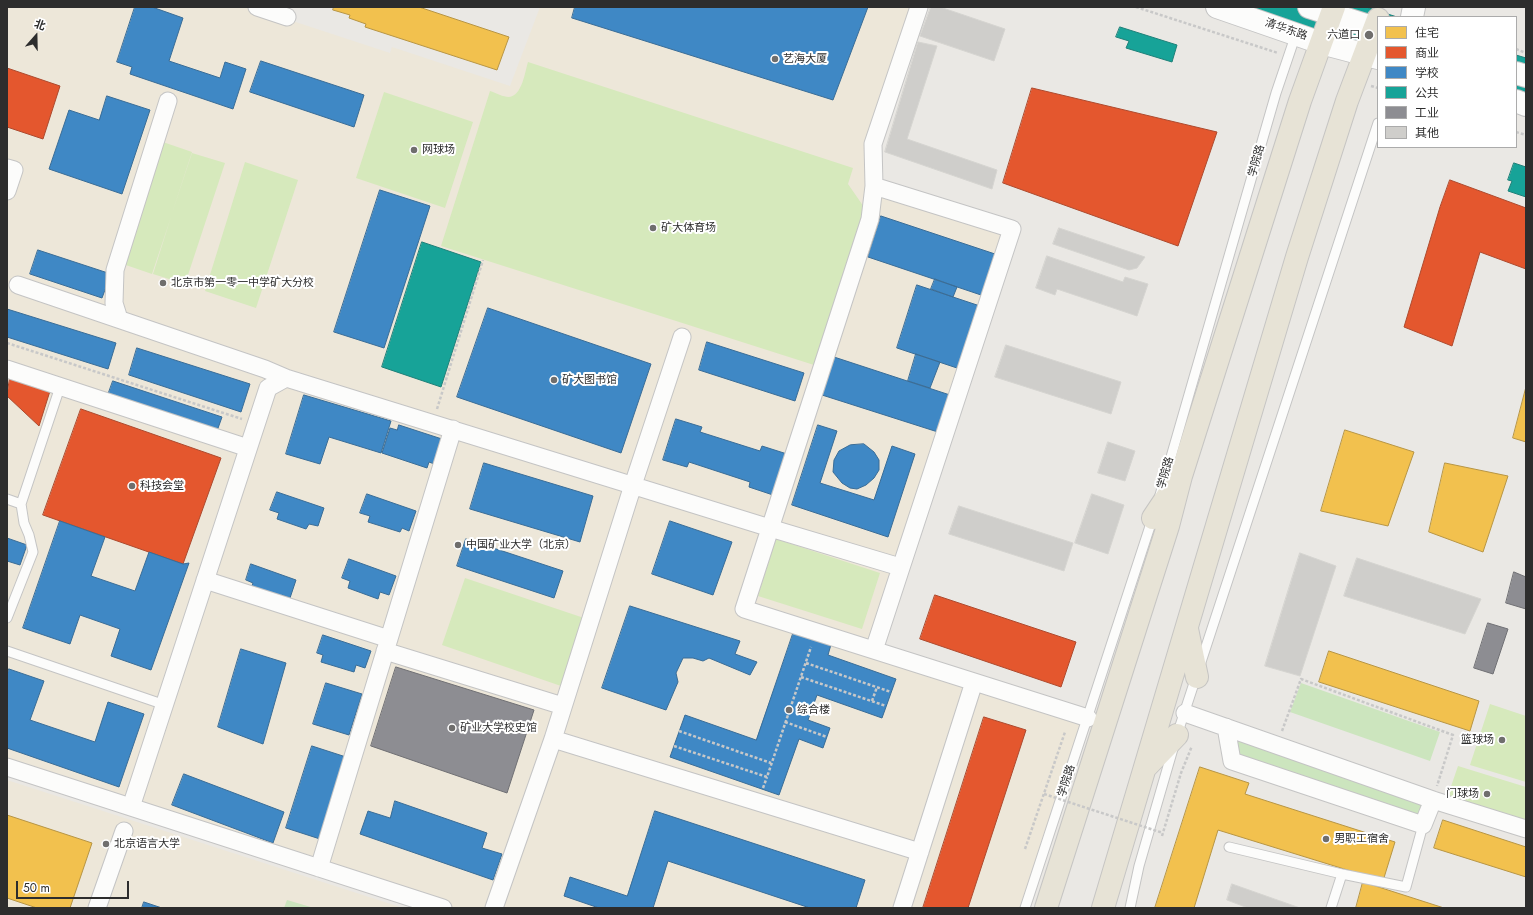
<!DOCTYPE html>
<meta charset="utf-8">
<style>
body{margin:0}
#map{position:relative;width:1533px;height:915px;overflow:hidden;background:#eae8e4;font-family:Jost,"Noto Sans SC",sans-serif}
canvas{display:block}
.frame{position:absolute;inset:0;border:8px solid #2d2d2d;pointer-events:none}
.legend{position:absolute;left:1377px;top:16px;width:140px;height:132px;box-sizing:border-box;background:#fff;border:1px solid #ababab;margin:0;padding:5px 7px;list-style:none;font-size:12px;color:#2d2d2d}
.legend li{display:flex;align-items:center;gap:8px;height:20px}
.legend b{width:20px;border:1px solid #ababab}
.north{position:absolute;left:16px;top:16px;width:40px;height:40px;-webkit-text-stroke:3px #fff;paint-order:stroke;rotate:20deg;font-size:11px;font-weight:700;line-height:16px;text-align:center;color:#2d2d2d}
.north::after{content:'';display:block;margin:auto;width:14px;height:18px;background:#2d2d2d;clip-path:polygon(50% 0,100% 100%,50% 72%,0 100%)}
.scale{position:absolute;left:16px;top:881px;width:113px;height:18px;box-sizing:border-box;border:2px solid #2d2d2d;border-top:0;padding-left:5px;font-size:12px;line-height:14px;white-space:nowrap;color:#2d2d2d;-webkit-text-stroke:3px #fff;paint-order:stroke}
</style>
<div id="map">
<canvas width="1533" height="915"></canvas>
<div class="frame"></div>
<ul class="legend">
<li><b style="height:11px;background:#f2c14e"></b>住宅</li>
<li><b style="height:11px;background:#e4572e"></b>商业</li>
<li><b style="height:11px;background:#3f88c5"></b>学校</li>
<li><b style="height:11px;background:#17a398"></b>公共</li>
<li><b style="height:11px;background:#8d8d92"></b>工业</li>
<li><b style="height:11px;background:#cfcecb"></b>其他</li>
</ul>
<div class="north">北</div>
<div class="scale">50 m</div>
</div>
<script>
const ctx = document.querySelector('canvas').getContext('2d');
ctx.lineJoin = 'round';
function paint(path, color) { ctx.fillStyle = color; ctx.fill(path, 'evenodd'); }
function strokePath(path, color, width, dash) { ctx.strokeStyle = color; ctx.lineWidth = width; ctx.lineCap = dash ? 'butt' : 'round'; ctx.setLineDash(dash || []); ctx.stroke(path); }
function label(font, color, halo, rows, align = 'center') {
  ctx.font = font + ' Jost,"Noto Sans SC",sans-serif'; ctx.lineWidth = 4; ctx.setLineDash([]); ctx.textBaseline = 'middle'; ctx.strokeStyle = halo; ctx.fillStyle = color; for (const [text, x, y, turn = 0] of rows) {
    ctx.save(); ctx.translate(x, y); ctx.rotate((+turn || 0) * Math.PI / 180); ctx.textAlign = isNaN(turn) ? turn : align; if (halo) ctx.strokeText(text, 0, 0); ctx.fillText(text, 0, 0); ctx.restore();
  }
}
const education = new Path2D(`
 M7 7H250L390 53 392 47 510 86 540 7H913L873 144 874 186 1012 229 874 650 1088 718 1025 908H441L7 767Z
 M7 780 403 908H7Z`);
const green = new Path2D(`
 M1301 683 1440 732 1430 761 1290 712Z
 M1237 735 1426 801 1420 822 1230 754Z
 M287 900 314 908H284Z`);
const pitch = new Path2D(`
 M528 62 853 168 848 184 866 210 814 365 441 246 490 91C496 93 503 97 509 97 522 96 525 72 528 62Z
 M384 92 473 122 445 208 356 178Z
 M160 141 192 152 172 213 192 153 225 163 185 284 153 274 171 217 152 274 120 263Z
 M245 162 298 180 256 308 205 291Z
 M776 539 880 573 862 629 758 596Z
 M465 578 584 618 561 686 442 645Z
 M1490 704 1526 716V782L1470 765Z
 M1458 766 1526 787V825L1446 801Z`);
const homes = new Path2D(`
 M334 7H419L509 37 497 70 365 27 366 24 349 18 350 15 333 10Z
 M1526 387V442L1513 438Z
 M1345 430 1414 452 1388 526 1321 511Z
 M1445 463 1508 476 1483 552 1429 532Z
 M1329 651 1479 701 1470 731 1319 682Z
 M1200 767 1249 783 1245 794 1395 842 1383 881 1218 830 1194 908H1155Z
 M7 815 92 843 70 908H37L7 898Z
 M1443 820 1526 847V877L1434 848Z
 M1363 882 1444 908H1356Z`);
const shops = new Path2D(`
 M7 68 60 86 43 139 7 127Z
 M1032 88 1217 132 1178 246 1003 183Z
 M1450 180 1526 208V269L1480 252 1452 346 1404 327 1440 207Z
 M10 378 50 391 39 426 7 396Z
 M81 409 221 458 183 564 43 515Z
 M935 595 1076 642 1061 687 920 639Z
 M984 717 1026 730 968 908H923Z`);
const schools = new Path2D(`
 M135 7H152L183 18 169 61 220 78 225 62 246 69 233 109 130 74 132 67 117 62Z
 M575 7H868L833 100 572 18Z
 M261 61 364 95 354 127 250 92Z
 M107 96 150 110 122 194 49 169 69 110 99 120Z
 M380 190 430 206 384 348 334 332Z
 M881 216 998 255 984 296 868 257Z
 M38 250 111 274 102 298 30 274Z
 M935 279 957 287 953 297 931 289Z
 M917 285 980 306 960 369 897 348Z
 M488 308 651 364 621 453 457 397Z
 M7 309 116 343 108 369 7 337Z
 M707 342 804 373 795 401 699 370Z
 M137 348 250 384 241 412 129 375Z
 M916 354 940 362 930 388 908 381Z
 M834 357 953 396 941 433 822 395Z
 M113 381 222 417 217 431 108 395Z
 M304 395 391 421 381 453 329 437 320 464 286 454Z
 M676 419 702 427 700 432 760 451 762 446 787 454 773 495 749 487 750 482 689 462 687 467 663 460Z
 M399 425 445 440 437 465 429 462 427 468 382 453 390 428 397 430Z
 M818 425 837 431 820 483 874 500 892 446 915 454 888 537 792 505Z
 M864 444 874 452 879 460V470L874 478 866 485 857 489 850 488 842 483 833 472 834 460 839 451 850 445Z
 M484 463 593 496 580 542 470 509Z
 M277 492 324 508 318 526 309 524 306 529 277 519 279 513 270 510Z
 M367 494 416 511 409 531 402 528 400 532 368 522 370 516 360 513Z
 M60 521 105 537 91 576 135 591 149 552 183 564 189 563 151 670 111 656 120 629 80 615 70 644 23 628Z
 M670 521 732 542 713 595 652 574Z
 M7 538 27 545 20 565 7 561Z
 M466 539 563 571 554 598 457 566Z
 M349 559 396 576 389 595 380 592 378 599 348 588 350 581 342 578Z
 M251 564 296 580 290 598 282 595 280 601 250 591 253 583 246 580Z
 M630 606 740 641 735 654 757 662 750 675 709 658 703 661 693 658H683L676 673 678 682 666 710 602 688Z
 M795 628 832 641 828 655 896 679 882 718 817 695 808 720 830 728 823 748 799 739 779 795 670 757 685 715 756 740Z
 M323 635 371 651 365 668 356 665 354 672 321 662 323 655 317 653Z
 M241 649 286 663 263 744 218 727Z
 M9 669 44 681 30 720 95 742 108 702 144 714 119 787 7 748V675Z
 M326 683 362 694 349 735 313 724Z
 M312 746 346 757 320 839 286 828Z
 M184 774 284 812 273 843 172 805Z
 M395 801 487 833 482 848 502 854 493 880 360 834 368 811 390 818Z
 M655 811 865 880 856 908H810L668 861 653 908H599L564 896 570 877 627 896Z
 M144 902 162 908H142Z`);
const public = new Path2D(`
 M1204 7H1366L1397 17H1378V63Z
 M1120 27 1177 45 1172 62 1126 48 1129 41 1116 37Z
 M1516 55 1526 58V111L1516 108Z
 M1514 163 1526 167V197L1508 191 1512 181 1508 180Z
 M422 242 481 262 441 387 382 367Z`);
const industry = new Path2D(`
 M1514 572 1526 577V609L1506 603Z
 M1488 623 1508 629 1493 674 1474 668Z
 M396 667 534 710 507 793 371 746Z`);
const building = new Path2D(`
 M931 7H940L1005 29 994 61 920 36Z
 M918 42 937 46 907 139 997 170 992 189 885 152Z
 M1059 228 1145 257 1137 268 1129 270 1053 244Z
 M1047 256 1123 282 1125 277 1148 284 1137 316 1057 289 1055 295 1036 288Z
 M1006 345 1121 382 1111 414 995 377Z
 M1108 442 1135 451 1125 481 1098 473Z
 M1092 494 1124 505 1108 554 1075 543Z
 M959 506 1073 543 1064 571 949 534Z
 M1300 553 1336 566 1300 676 1265 666Z
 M1357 558 1481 599 1465 634 1344 596Z
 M1232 884 1300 908H1248L1227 900Z`);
const path = new Path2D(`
 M1136 7 1278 53
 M1516 49 1526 53
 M1371 86 1378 88
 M1516 132 1526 135
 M7 343 242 419
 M437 409 483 260
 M806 663 891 692
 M801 677 886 706
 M872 701 877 687
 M785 722 827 737
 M679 731 771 763
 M1282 731 1301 679 1453 735 1437 786
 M674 746 767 777 811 647
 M763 788 767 777
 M1162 836 1181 773 1192 746
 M1025 849 1065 732`);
const lane = new Path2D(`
 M1160 495 1276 93 1296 34
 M7 499 21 504
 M7 618 33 552 29 535 24 523 21 504 60 387
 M7 651 165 705
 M1229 847 1342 874
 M1025 908 1153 517
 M1130 908 1139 866 1177 735 1378 123
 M1331 908 1342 874 1406 887 1423 825`);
const street = new Path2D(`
 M257 7 287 17
 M919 7 873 144 874 186 870 219 744 609 1088 718
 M7 168 14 170 7 191
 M874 186 1012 229 874 650
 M18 285 265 369 286 378
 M119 319 114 303 115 270 168 101
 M7 369 248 448
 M205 580 389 639
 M385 651 563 706
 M1185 713 1433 800 1526 829
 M1226 727 1232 761 1423 825 1433 800
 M553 739 920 852
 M7 767 443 908
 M131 807 268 388 286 378 770 528 900 567
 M319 868 453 429
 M97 908 124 831
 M494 908 553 739 633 485 682 337
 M902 908 974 682`);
const secondary = new Path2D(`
 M1217 7 1321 43 1378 58
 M1309 7 1378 29
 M1412 17 1414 7
 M1516 73 1526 76
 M1516 101 1526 105`);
const primary = new Path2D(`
 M1153 518 1171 491
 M1187 629 1197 677
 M1147 766 1177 735
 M1046 908 1168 526 1181 476 1300 101 1334 7
 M1103 908 1297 257 1347 101 1378 19`);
const pathBridge = new Path2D(`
 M1044 794 1163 833`);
const markers = [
 [1369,35,5,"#6f6e6d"],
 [775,59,4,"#6f6e6d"],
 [414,150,4,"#6f6e6d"],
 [653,228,4,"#6f6e6d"],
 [163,283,4,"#6f6e6d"],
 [554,380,4,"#6f6e6d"],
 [132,486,4,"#6f6e6d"],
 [458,545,4,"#6f6e6d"],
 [789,710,4,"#6f6e6d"],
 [452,728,4,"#6f6e6d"],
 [1502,740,4,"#6f6e6d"],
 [1487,794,4,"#6f6e6d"],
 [1326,839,4,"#6f6e6d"],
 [106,844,4,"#6f6e6d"]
];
const streetNames = [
 ["清华东路",1286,30,19],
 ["学院路",1257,161,-74],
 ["学院路",1166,473,-74],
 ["学院路",1067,781,-72]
];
const poiNames = [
 ["六道口",1360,35,"right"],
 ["艺海大厦",783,59],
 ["网球场",422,150],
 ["矿大体育场",661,228],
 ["北京市第一零一中学矿大分校",171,283],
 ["矿大图书馆",562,380],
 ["科技会堂",140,486],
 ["中国矿业大学（北京）",466,545],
 ["综合楼",797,710],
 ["矿业大学校史馆",460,728],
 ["篮球场",1494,740,"right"],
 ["门球场",1479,794,"right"],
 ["男职工宿舍",1334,839],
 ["北京语言大学",114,844]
];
paint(education, '#ede7d9');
paint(green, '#cce5be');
paint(pitch, '#d6e9bc');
paint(homes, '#f2c14e');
strokePath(homes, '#b79544', 1);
paint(shops, '#e4572e');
strokePath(shops, '#ad4a2e', 1);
paint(schools, '#3f88c5');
strokePath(schools, '#3a6d97', 1);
paint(public, '#17a398');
strokePath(public, '#1e8078', 1);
paint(industry, '#8d8d92');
strokePath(industry, '#707074', 1);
paint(building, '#cfcecb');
strokePath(building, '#d5d4d0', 1);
strokePath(lane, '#c4c4c4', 11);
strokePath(street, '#c4c4c4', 19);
strokePath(secondary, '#c4c4c4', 24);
strokePath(primary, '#c6c5c3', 24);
strokePath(path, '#c8c8c8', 2.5, [3, 2]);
strokePath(lane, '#fcfcfb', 9);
strokePath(street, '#fcfcfb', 17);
strokePath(secondary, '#fcfcfb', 22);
strokePath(primary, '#e7e3d6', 22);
strokePath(pathBridge, '#c8c8c8', 2.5, [3, 2]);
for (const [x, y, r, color] of markers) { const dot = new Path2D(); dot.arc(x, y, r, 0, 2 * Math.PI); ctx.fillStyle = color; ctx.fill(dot); strokePath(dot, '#fff', 1.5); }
label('11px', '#2d2d2d', '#fff', streetNames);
label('11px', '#2d2d2d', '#fff', poiNames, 'left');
</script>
